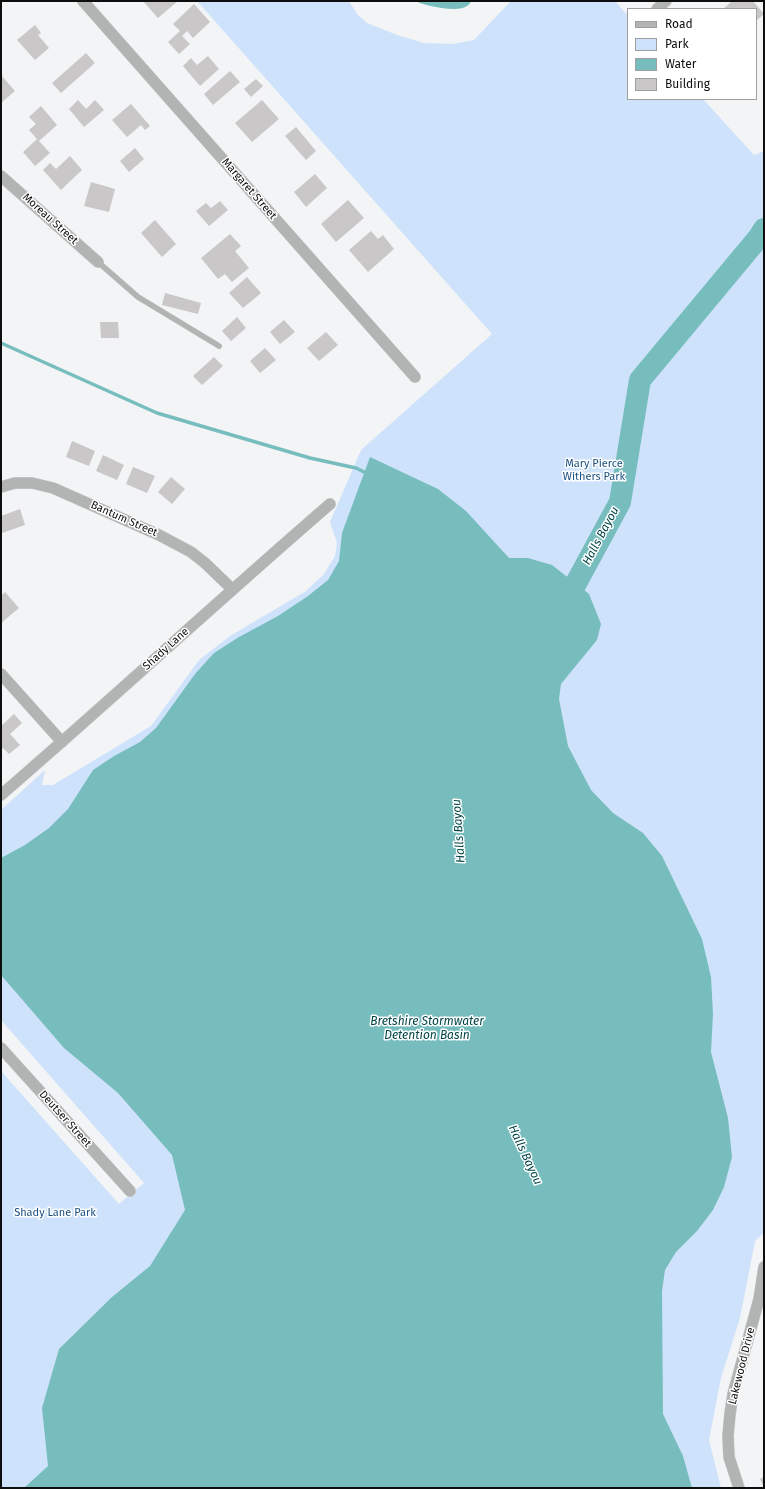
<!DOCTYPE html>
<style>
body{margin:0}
#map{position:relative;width:765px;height:1489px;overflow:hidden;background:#f2f4f6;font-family:"Fira Sans",sans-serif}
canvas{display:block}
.frame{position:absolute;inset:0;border:2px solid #0e0e0f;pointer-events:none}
.legend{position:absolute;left:627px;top:8px;width:130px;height:92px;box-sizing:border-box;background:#fff;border:1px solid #9f9f9f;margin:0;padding:5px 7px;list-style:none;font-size:12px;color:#0e0e0f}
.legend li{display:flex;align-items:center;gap:8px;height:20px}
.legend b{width:20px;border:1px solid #9f9f9f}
</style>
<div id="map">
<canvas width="765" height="1489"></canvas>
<div class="frame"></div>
<ul class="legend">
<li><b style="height:5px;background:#b2b3b3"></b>Road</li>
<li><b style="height:11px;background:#cee3fb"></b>Park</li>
<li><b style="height:11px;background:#78bdbd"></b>Water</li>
<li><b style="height:11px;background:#c9c7c8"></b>Building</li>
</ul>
</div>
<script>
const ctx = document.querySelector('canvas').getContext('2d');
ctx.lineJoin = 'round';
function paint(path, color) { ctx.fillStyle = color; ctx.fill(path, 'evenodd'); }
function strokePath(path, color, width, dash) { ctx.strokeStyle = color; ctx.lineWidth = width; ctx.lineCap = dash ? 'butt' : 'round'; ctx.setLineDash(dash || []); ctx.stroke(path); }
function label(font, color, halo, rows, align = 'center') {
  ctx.font = font + ' "Fira Sans",sans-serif'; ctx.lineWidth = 3; ctx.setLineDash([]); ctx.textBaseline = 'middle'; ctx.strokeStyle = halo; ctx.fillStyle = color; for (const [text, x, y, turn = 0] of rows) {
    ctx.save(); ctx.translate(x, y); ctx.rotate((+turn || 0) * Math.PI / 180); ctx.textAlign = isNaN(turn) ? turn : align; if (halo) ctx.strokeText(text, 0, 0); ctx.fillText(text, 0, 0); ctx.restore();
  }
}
const green = new Path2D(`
 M197 1H349L357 14 367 23 397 35 424 43 452 44 474 40 511 1H615L628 16V99H703L754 155 764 151V1233L755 1241 740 1318 721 1378 709 1440 721 1488H1V1071L119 1204 144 1183 1 1020V810L45 770 42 785H53L151 726 199 660 230 636 306 591 324 574 335 556 337 543 330 522 361 450 544 288 492 334Z`);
const water = new Path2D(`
 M415 1H471C470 3 469 5 467 6 458 13 425 6 415 1Z
 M370 457 438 489 466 511 509 558H528L552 565 589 594 601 624 597 640 561 684 559 699 568 746 591 790 613 813 643 833 662 856 702 939 711 977 713 1014 711 1052 728 1118 732 1157 724 1187 713 1210 697 1231 676 1252 665 1270 662 1291 663 1414 683 1456 692 1488H24L48 1466 42 1408 59 1349 112 1297 150 1266 185 1210 172 1155 118 1093 64 1048 1 975V858L25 845 49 828 68 809 93 770 114 756 140 742 156 728 195 674 214 653 239 637 278 616 308 596 328 580 339 561 342 533Z`);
const stream = new Path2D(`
 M759 237 764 235
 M1 343 157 413 310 458 356 468 368 474`);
const river = new Path2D(`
 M561 611 620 502 640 380 759 237 764 229`);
const building = new Path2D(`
 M143 1H178L158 18Z
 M732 1H753L764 14 756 21V9H723Z
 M194 4 210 22 193 38 187 31 182 36 190 44 179 54 168 42 180 31 173 24Z
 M35 25 41 33 38 35 49 48 35 60 17 40Z
 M86 53 95 63 61 93 52 83Z
 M208 56 219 69 200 86 183 66 191 58 197 65Z
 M230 71 240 82 213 105 204 94Z
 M1 75 15 91 1 103Z
 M256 79 263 86 251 97 244 89Z
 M78 100 86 109 95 100 104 110 84 127 69 109Z
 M262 100 279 119 252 142 235 123Z
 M131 104 150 126 145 130 141 125 127 137 112 120Z
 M41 106 57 125 39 141 50 153 35 166 23 152 37 139 29 130 36 124 29 117Z
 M296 127 316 151 306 160 285 136Z
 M135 148 144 159 129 172 120 161Z
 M70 156 82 170 61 190 43 170 50 163 56 169Z
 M315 174 327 188 306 207 294 192Z
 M91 182 115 189 109 212 84 206Z
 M348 200 364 218 336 242 321 224Z
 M220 201 228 210 209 226 196 211 206 203 211 208Z
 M155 220 176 244 162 257 141 233Z
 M371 231 378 239 383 235 394 249 368 272 349 250Z
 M230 234 241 246 235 251 249 268 232 282 225 274 218 279 201 258Z
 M247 277 261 293 243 308 229 293Z
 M165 293 201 303 198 314 162 305Z
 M237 317 246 328 231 341 222 331Z
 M284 320 295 332 280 344 270 332Z
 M100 322H118L119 338H101Z
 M326 332 338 345 319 361 307 348Z
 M265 348 276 360 260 373 250 361Z
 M214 357 223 366 202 385 193 376Z
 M72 441 95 451 89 466 66 457Z
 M103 455 124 465 117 480 96 471Z
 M133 467 155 476 147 493 126 484Z
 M171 477 185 489 172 504 158 492Z
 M20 509 25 525 2 533 1 529V516Z
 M5 592 19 608 1 623V596Z
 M14 714 22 723 10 734 20 745 9 754 3 748 1 750V726Z
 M764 1477V1488L760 1479Z`);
const lane = new Path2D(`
 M98 262 138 297 219 346`);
const street = new Path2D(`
 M83 1 415 377
 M657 9 666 1
 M1 176 98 262
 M1 487 15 483H32L53 488 159 535 191 552 205 563 232 589
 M1 674 62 742
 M1 795C112 699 219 600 330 504
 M1 1048 130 1191
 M739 1488 729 1457 728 1436 730 1414 733 1394 759 1299 764 1267`);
const streetNames = [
 ["Margaret Street",249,189,49],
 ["Moreau Street",50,219,42],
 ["Bantum Street",124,519,24],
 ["Shady Lane",166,649,-42],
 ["Deutser Street",65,1119,48],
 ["Lakewood Drive",742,1366,-76]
];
const parkNames = [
 ["Mary Pierce",594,464],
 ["Withers Park",594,477],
 ["Shady Lane Park",55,1213]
];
const waterNames = [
 ["Halls Bayou",601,536,-62],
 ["Halls Bayou",459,831,-94],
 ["Bretshire Stormwater",427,1022],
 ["Detention Basin",427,1036],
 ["Halls Bayou",525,1155,65]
];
paint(green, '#cee3fb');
paint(water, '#78bdbd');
strokePath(stream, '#78bdbd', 3.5);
strokePath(river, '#78bdbd', 22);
paint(building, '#c9c7c8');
strokePath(lane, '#cecfd1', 6);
strokePath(street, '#cecfd1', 12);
strokePath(lane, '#b2b3b3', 5.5);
strokePath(street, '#b2b3b3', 11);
label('11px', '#0e0e0f', '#fff', streetNames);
label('11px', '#1b4f80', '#fff', parkNames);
label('italic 12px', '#004445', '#fff', waterNames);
</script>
